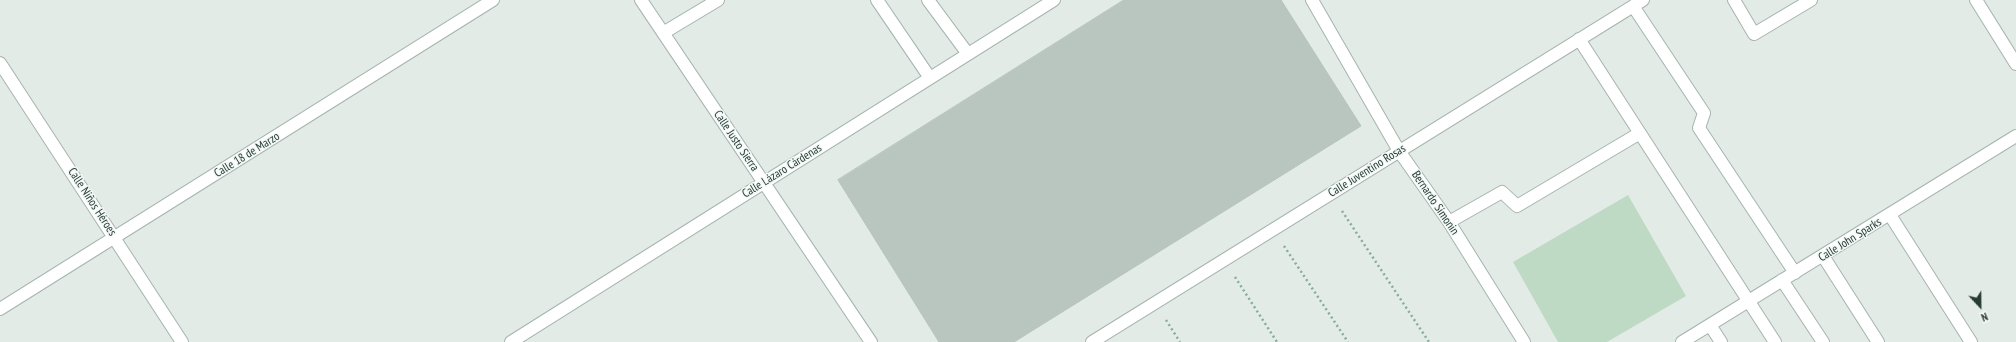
<!DOCTYPE html>
<meta charset="utf-8">
<style>
body{margin:0}
#map{position:relative;width:2016px;height:342px;overflow:hidden;background:#e3ebe7;font-family:"PT Sans Narrow",sans-serif}
canvas{display:block}
.north{position:absolute;left:1960px;top:286px;width:40px;height:40px;-webkit-text-stroke:3px #f3f8f6;paint-order:stroke;rotate:158deg;font-size:11px;font-weight:700;line-height:16px;text-align:center;color:#253b34}
.north::after{content:'';display:block;margin:auto;width:14px;height:18px;background:#253b34;clip-path:polygon(50% 0,100% 100%,50% 72%,0 100%)}
</style>
<div id="map">
<canvas width="2016" height="342"></canvas>
<div class="north">N</div>
</div>
<script>
const ctx = document.querySelector('canvas').getContext('2d');
ctx.lineJoin = 'round';
function paint(path, color) { ctx.fillStyle = color; ctx.fill(path, 'evenodd'); }
function strokePath(path, color, width, dash) { ctx.strokeStyle = color; ctx.lineWidth = width; ctx.lineCap = dash ? 'butt' : 'round'; ctx.setLineDash(dash || []); ctx.stroke(path); }
function label(font, color, halo, rows, align = 'center') {
  ctx.font = font + ' "PT Sans Narrow",sans-serif'; ctx.lineWidth = 3; ctx.setLineDash([]); ctx.textBaseline = 'middle'; ctx.strokeStyle = halo; ctx.fillStyle = color; for (const [text, x, y, turn = 0] of rows) {
    ctx.save(); ctx.translate(x, y); ctx.rotate((+turn || 0) * Math.PI / 180); ctx.textAlign = isNaN(turn) ? turn : align; if (halo) ctx.strokeText(text, 0, 0); ctx.fillText(text, 0, 0); ctx.restore();
  }
}
const green = new Path2D(`
 M1628 195 1686 296 1607 342H1558L1513 262Z`);
const building = new Path2D(`
 M1124 0H1281L1361 126 1014 342H939L838 180Z`);
const path = new Path2D(`
 M1342 211 1429 342
 M1284 246 1348 342
 M1235 277 1277 342
 M1166 320 1180 342`);
const street = new Path2D(`
 M641 0 871 342
 M877 0 930 78
 M928 0 968 54
 M1312 0 1399 151 1449 222 1524 342
 M1734 0 1754 34 1811 0
 M1976 0 2016 64
 M1633 6 1704 113 1699 128 1795 273
 M663 33 718 0
 M1579 39 1775 342
 M0 63 182 342
 M1890 215 1971 342
 M1449 222 1502 192 1517 206 1640 133
 M1823 256 1878 342
 M1782 280 1823 342
 M0 309 493 0
 M1710 325 1721 342
 M511 342 1054 0
 M1092 342 1643 0
 M1682 342 2016 136`);
const streetNames = [
 ["Calle Justo Sierra",736,141,56],
 ["Calle 18 de Marzo",247,155,-32],
 ["Calle Lázaro Cárdenas",782,171,-32],
 ["Calle Juventino Rosas",1367,171,-32],
 ["Calle Niños Héroes",92,202,57],
 ["Bernardo Simonin",1435,203,56],
 ["Calle John Sparks",1850,240,-32]
];
paint(green, '#bedac5');
paint(building, '#b9c6c0');
strokePath(building, '#b6c4be', 1);
strokePath(street, '#a6b3ae', 14);
strokePath(path, '#87ac9f', 2.5, [2, 3]);
strokePath(street, '#fff', 12);
label('12px', '#253b34', '#f3f8f6', streetNames);
</script>
